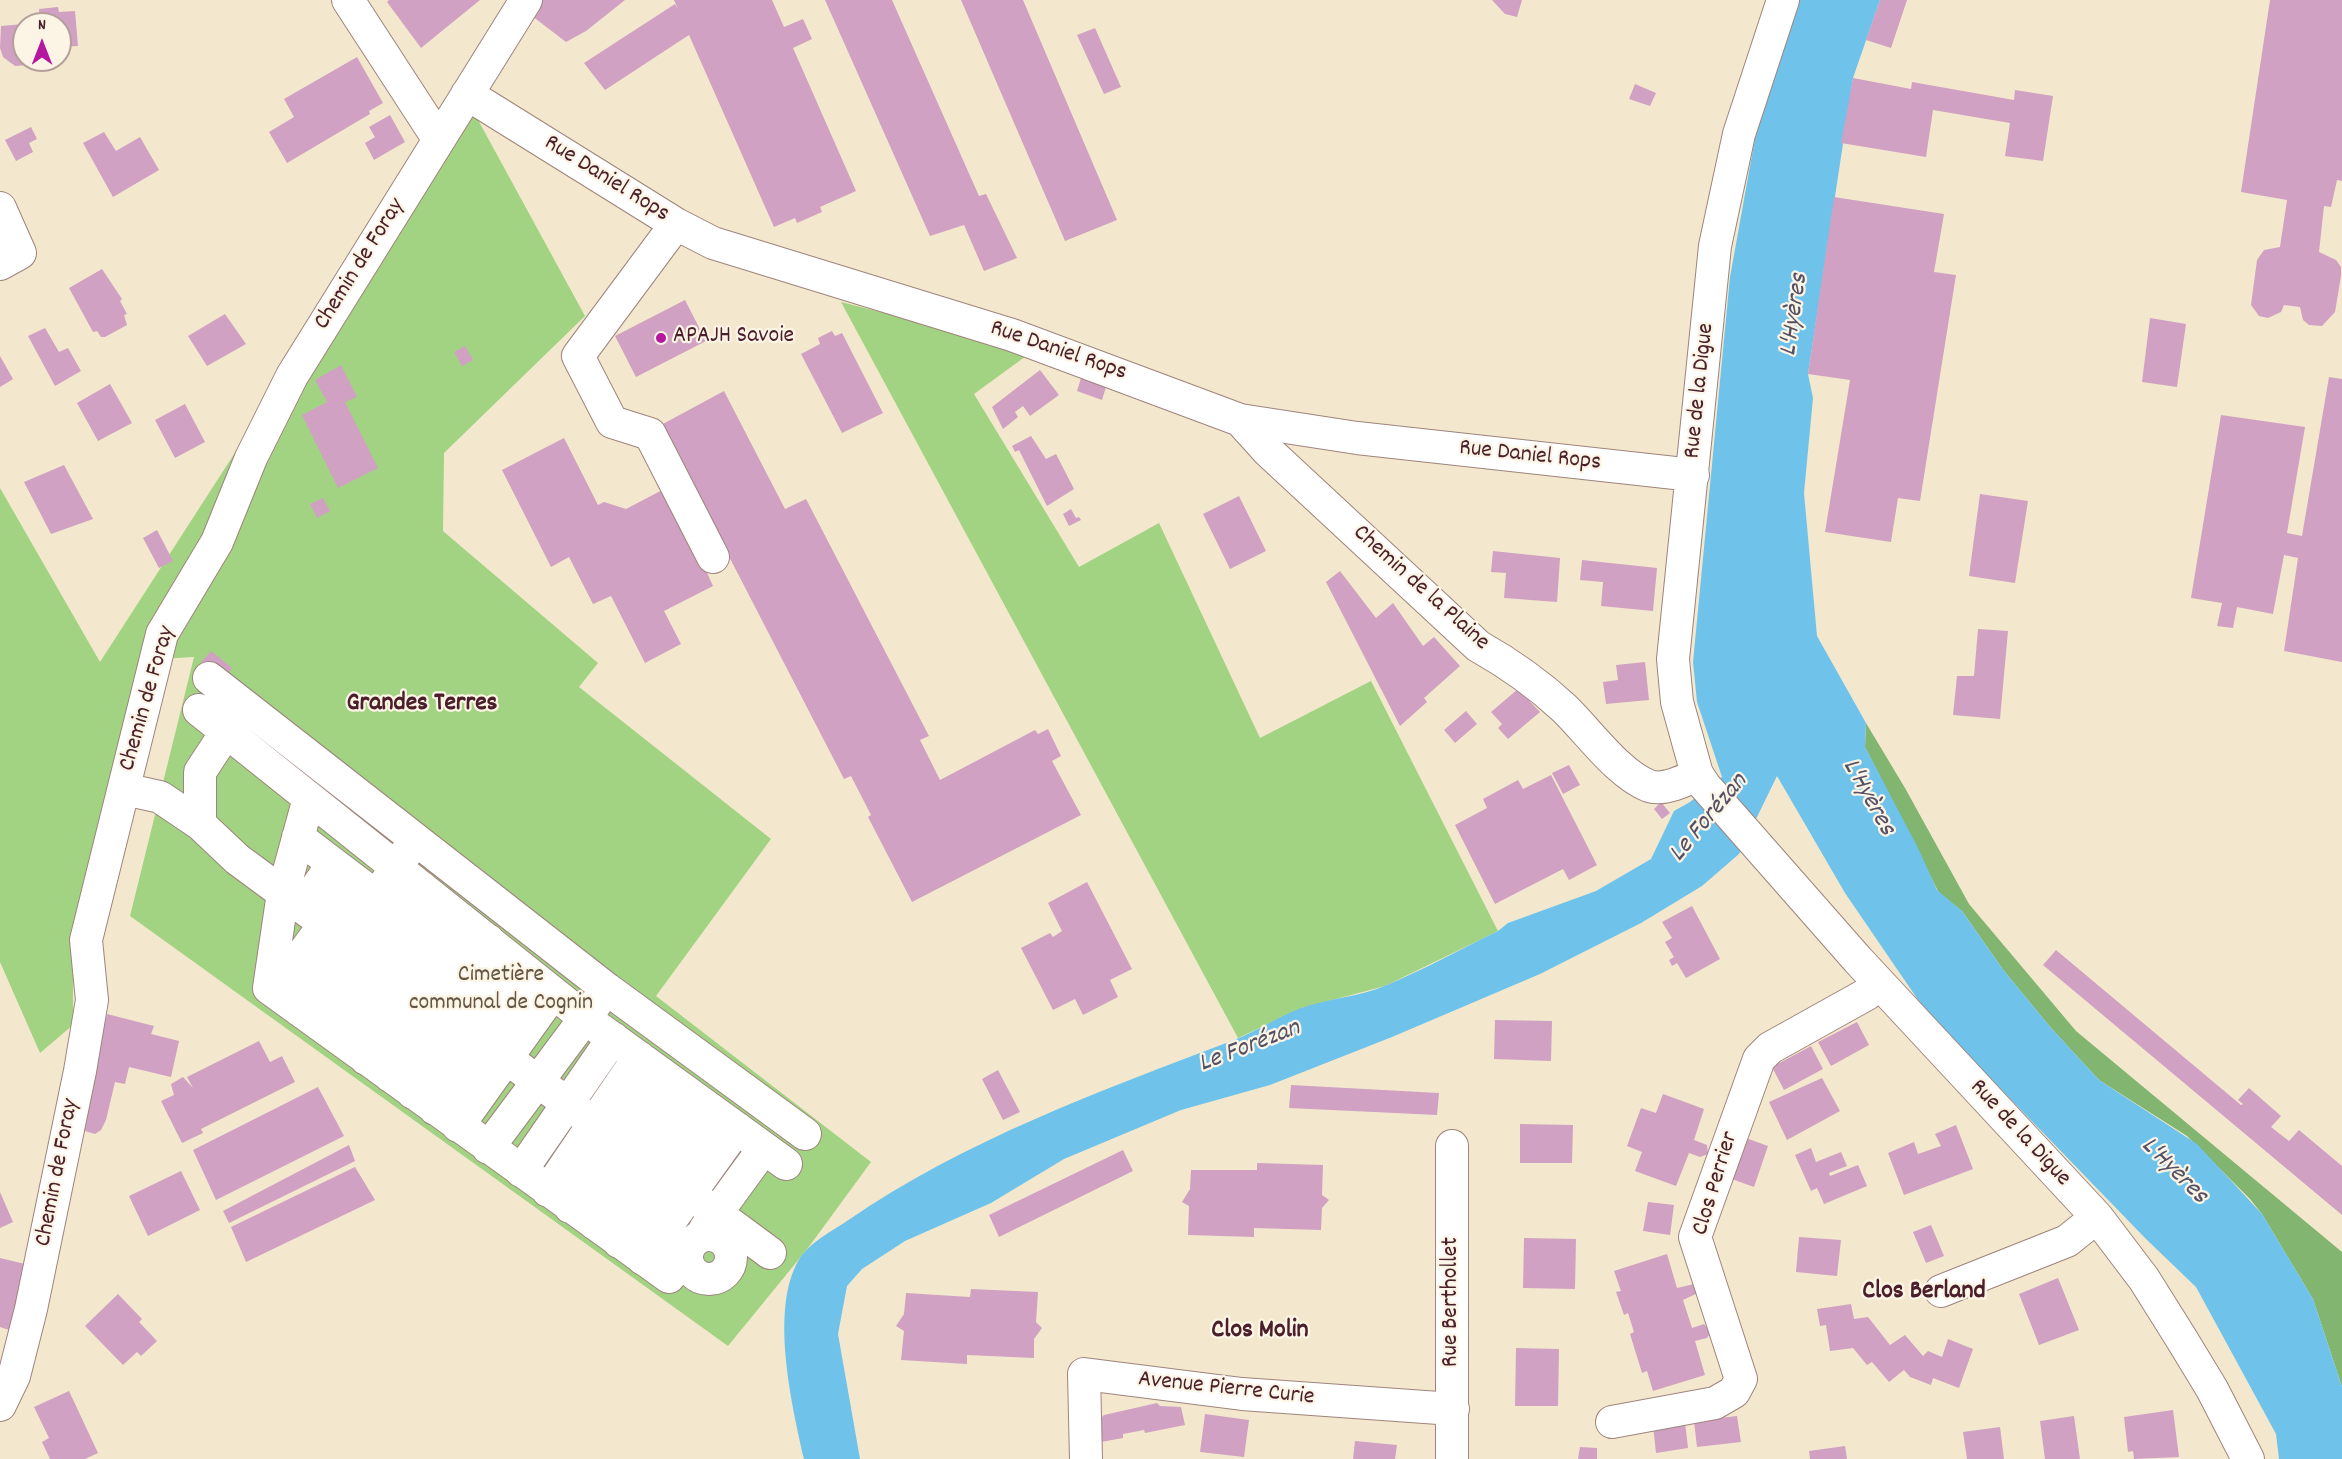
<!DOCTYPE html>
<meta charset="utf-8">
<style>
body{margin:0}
#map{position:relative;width:2342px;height:1459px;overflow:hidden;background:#f3e8cd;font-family:Dekko,sans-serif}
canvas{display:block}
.north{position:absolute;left:12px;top:12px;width:60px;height:60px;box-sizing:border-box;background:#fcf5e5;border:2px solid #b59f9b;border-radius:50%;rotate:0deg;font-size:16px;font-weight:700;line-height:24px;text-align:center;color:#4a1f2b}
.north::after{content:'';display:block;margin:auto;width:21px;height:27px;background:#b5179e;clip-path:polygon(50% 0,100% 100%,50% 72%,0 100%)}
</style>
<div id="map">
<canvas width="2342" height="1459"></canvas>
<div class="north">N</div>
</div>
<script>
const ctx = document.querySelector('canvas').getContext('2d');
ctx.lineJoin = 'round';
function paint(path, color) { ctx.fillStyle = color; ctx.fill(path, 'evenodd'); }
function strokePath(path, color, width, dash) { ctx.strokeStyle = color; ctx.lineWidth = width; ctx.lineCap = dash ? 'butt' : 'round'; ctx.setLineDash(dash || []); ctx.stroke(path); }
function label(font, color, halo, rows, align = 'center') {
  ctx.font = font + ' Dekko,sans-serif'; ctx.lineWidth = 4.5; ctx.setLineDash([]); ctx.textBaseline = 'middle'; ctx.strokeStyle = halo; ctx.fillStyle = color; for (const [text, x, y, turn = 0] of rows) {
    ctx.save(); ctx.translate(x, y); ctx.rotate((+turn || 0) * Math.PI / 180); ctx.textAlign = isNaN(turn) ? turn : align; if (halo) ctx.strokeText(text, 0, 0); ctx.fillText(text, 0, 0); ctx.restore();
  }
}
const green = new Path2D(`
 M465 96 585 316 444 453 443 531 598 663 579 687 771 839 656 996 871 1162 808 1248 728 1346 130 916 194 657 141 660 73 945V1025L40 1053 0 962V488L100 662Z
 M841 302 1033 351 974 394 1079 567 1159 523 1260 738 1371 681 1498 931 1385 986 1302 1008 1238 1038Z`);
const forest = new Path2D(`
 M1866 723 1905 788 1969 904 2076 1031 2342 1252V1387L2313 1299 2262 1214 2250 1199 2187 1136 2099 1080 2051 1028 2004 971 1962 911 1939 893 1865 747Z`);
const water = new Path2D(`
 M1798 0H1880L1853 78 1808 374 1813 398 1804 493 1817 636 1866 723 1865 747 1918 848 1937 890 1962 911 2004 971 2051 1028 2099 1080 2197 1144 2262 1214 2313 1299 2342 1387V1459H2279L2276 1434 2196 1287 2146 1239 1927 1013 1845 893 1777 776 1739 854 1702 886 1641 923 1540 974 1392 1037 1270 1085 1181 1110 1064 1159 991 1203 905 1241 862 1269 847 1286 838 1334 860 1459H804C792 1406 771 1316 796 1265 806 1244 829 1233 847 1221 966 1139 1101 1091 1234 1040 1257 1031 1278 1017 1301 1008 1329 998 1360 997 1387 985 1425 969 1461 949 1498 931L1508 923 1596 891 1651 859 1674 811 1690 802 1722 777 1697 702 1693 662 1730 277 1756 133Z`);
const building = new Path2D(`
 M389 0H480L421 48 387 2Z
 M542 0H625L586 31 566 42 532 16Z
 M674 0H772L784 27 803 19 812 39 793 48 856 191 820 207 822 212 797 223 795 218 774 227 689 35 605 90 584 63 675 4 678 9Z
 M825 0H892L979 196 986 194 1017 258 984 271 964 225 930 236Z
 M961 0H1023L1117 220 1065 241Z
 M1492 0H1522L1517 17 1505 14Z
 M1880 0H1907L1891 48 1866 40Z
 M2270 0H2342V181L2337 180 2331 207 2324 206 2319 252 2336 260 2341 267V276L2335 312 2322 326 2309 325 2303 320 2300 307 2284 305 2281 312 2268 318 2259 316 2251 305 2257 260 2264 250 2280 247 2287 200 2241 192Z
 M58 7 59 12 75 11 78 46 60 47V24H40L39 9Z
 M24 24V60H53V63L15 66 3 57 0 48 1 26Z
 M1095 28 1121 87 1104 94 1077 35Z
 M357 57 383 103 369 111 370 114 287 163 269 132 294 117 284 99Z
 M1853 78 1911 89 1912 82 2014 100 2015 90 2053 96 2043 161 2005 156 2010 123 1933 110 1926 157 1841 143Z
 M1635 84 1656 93 1650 106 1629 99Z
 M390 115 405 142 374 160 365 143 375 137 369 127Z
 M31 127 37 139 29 143 33 152 16 161 5 140Z
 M104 132 116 151 140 137 159 170 113 197 83 143Z
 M1834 197 1944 214 1934 272 1956 275 1920 501 1898 498 1891 542 1825 532 1850 380 1808 374Z
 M102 269 122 299 120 301 127 314 124 315 127 325 105 337H101L97 331 93 332 69 288Z
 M685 300 706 341 636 377 615 336Z
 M225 314 246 344 207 366 188 336Z
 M2150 318 2186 324 2177 387 2142 382Z
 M45 328 59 352 68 348 81 371 55 386 28 336Z
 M832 331 835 336 842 333 883 413 842 433 801 354 820 344 818 338Z
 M465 346 473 360 462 366 454 352Z
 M0 356 13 379 0 387Z
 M341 365 357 397 345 402 378 468 338 488 302 415 327 402 315 380Z
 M1040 370 1059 395 1030 416 1023 406 1015 412 1018 417 1003 429 992 407Z
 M2329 377 2342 379V662L2284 651 2298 558 2284 555 2273 614 2237 607 2233 628 2217 626 2222 603 2191 598 2221 415 2305 427 2287 533 2302 536Z
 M1081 378 1106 387 1102 400 1077 391Z
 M110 384 132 423 98 441 77 403Z
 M724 391 785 509 806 499 929 736 920 740 940 780 1035 730 1038 734 1048 729 1061 756 1052 761 1081 815 912 902 868 817 871 815 851 776 844 779 661 425Z
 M185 404 205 442 175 458 155 420Z
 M1031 436 1046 459 1056 454 1074 489 1047 506 1019 450 1015 452 1012 446Z
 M564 438 598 505 604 502 626 509 668 487 713 586 664 611 681 644 645 663 611 596 593 604 569 557 551 567 502 470Z
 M64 465 93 519 51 534 24 482Z
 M1980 494 2028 501 2015 583 1969 576Z
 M1239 496 1266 551 1230 569 1203 514Z
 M323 498 330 511 317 518 310 504Z
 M1071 509 1076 518 1079 517 1081 520 1069 526 1063 514Z
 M157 530 173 561 159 568 143 538Z
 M1493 551 1560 558 1557 602 1504 598 1506 573 1491 572Z
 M1582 560 1657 568 1653 611 1601 606 1603 582 1580 580Z
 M1340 571 1376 618 1393 603 1423 646 1434 637 1460 666 1424 698 1427 702 1400 726 1326 582Z
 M1978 629 2008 631 2000 719 1953 715 1957 676H1974Z
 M211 651 232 668 223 679 201 662Z
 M1645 662 1649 700 1606 704 1603 682 1618 680 1616 665Z
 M1518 689 1540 712 1508 739 1498 728 1502 724 1491 712Z
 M1466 711 1477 724 1455 743 1444 730Z
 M1569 765 1580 785 1563 794 1552 773Z
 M1551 775 1597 865 1569 880 1563 869 1495 904 1455 825 1487 808 1483 799 1518 780 1523 789Z
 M1661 802 1670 813 1662 819 1654 809Z
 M1087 882 1132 969 1110 980 1118 997 1083 1015 1075 999 1053 1010 1021 948 1050 933 1053 937 1062 931 1048 903Z
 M1692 906 1720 959 1686 978 1677 963 1672 966 1669 960 1674 957 1665 942 1672 938 1662 922Z
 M2056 950 2241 1105 2243 1104 2238 1100 2249 1088 2281 1116 2271 1127 2289 1141 2299 1130 2342 1166V1215L2043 965Z
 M107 1014 154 1026 151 1034 179 1041 171 1077 129 1067 125 1084 115 1082 106 1120 101 1130 95 1134 85 1131 82 1126 83 1115Z
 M1495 1020 1552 1021 1551 1061 1494 1059Z
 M1857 1022 1869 1045 1831 1066 1818 1042Z
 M259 1041 270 1062 282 1056 295 1082 201 1129 203 1133 182 1143 161 1101 174 1095 171 1084 183 1077 193 1088 187 1077Z
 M1811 1046 1823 1069 1784 1090 1772 1067Z
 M998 1070 1020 1112 1003 1120 982 1079Z
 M1822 1078 1840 1111 1787 1140 1769 1102Z
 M1291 1085 1439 1093 1437 1115 1289 1108Z
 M318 1087 344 1136 216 1200 193 1150Z
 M1663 1094 1704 1109 1694 1140 1707 1145 1708 1154 1700 1157 1689 1153 1676 1186 1635 1171 1642 1152 1627 1146 1641 1108 1656 1113Z
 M1520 1124 1573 1125 1572 1163H1520Z
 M1956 1125 1973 1169 1904 1195 1888 1153 1914 1142 1918 1154 1941 1146 1935 1134Z
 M1743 1137 1768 1146 1754 1187 1729 1178Z
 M349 1145 355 1161 229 1223 223 1211Z
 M1811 1148 1816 1162 1841 1152 1847 1166 1829 1173 1830 1176 1858 1165 1867 1186 1824 1204 1817 1188 1811 1191 1795 1155Z
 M1123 1150 1133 1171 999 1237 989 1215Z
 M1257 1163 1323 1165 1322 1195 1329 1200 1322 1208 1321 1230 1254 1228V1237L1188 1235 1189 1206 1182 1202 1190 1189 1191 1170H1257Z
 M355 1167 375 1200 246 1262 231 1227Z
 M181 1171 200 1210 148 1236 129 1196Z
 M0 1192 13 1222 0 1228Z
 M1648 1202 1674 1205 1670 1235 1643 1231Z
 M1931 1225 1944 1256 1926 1263 1913 1232Z
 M1799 1237 1841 1240 1837 1276 1796 1272Z
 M1524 1238 1576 1239 1575 1289 1523 1288Z
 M1667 1254 1677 1288 1694 1284 1698 1293 1683 1300 1692 1328 1704 1324 1711 1332 1707 1338 1695 1341 1705 1375 1653 1391 1647 1371 1642 1373 1630 1334 1634 1332 1628 1313 1624 1315 1616 1292 1621 1291 1614 1271Z
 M0 1258 25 1264 9 1330 0 1327Z
 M2058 1278 2079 1330 2039 1345 2019 1294Z
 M971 1289 1038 1292 1036 1322 1042 1328 1034 1339V1358L967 1355V1364L901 1360 904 1331 896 1326 904 1314 906 1293 970 1297Z
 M118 1294 142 1319 139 1322 157 1341 141 1356 137 1352 123 1365 85 1326Z
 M1851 1304 1854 1319 1868 1317 1890 1345 1905 1335 1923 1356 1928 1351 1942 1357 1948 1339 1973 1349 1959 1388 1933 1378 1931 1385 1910 1377 1904 1370 1889 1382 1872 1362 1867 1365 1853 1348 1830 1351 1826 1325 1820 1326 1817 1309Z
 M1516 1348 1559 1349 1558 1406H1515Z
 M69 1391 98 1453 85 1459H50L42 1442 49 1438 34 1407Z
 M1157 1403 1160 1406 1181 1407 1185 1425 1145 1433 1144 1430 1123 1434V1438L1101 1442 1098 1421 1104 1415Z
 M2173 1410 2179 1457 2134 1459 2133 1451 2128 1452 2124 1417Z
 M1205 1414 1249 1420 1244 1457 1200 1452Z
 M1737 1416 1741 1442 1697 1447 1694 1421Z
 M2074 1416 2080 1459H2045L2040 1421Z
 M1685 1422 1688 1448 1656 1453 1653 1426Z
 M2000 1427 2004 1459H1967L1963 1432Z
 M1355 1441 1397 1445 1395 1459H1353Z
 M1845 1446 1847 1459H1810L1809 1451Z
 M1580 1447 1597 1448V1459H1578Z`);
const minor = new Path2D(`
 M348 0 439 140
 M1783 0 1739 134 1715 246 1673 659 1677 702 1697 774 1705 786 1858 960 2097 1217 2144 1279 2181 1338 2212 1389 2248 1459
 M467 94 676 224 713 243 1012 335 1240 420 1357 438 1693 475
 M0 208 20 253 0 264
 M676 224 578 356 612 422 650 434 713 557
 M1240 420 1268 451 1478 646C1510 664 1537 683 1564 708 1588 731 1618 774 1649 786 1663 791 1685 781 1697 774
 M209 678 607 989 805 1134
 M199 710 586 1019 786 1164
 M124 789 160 797 200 824 237 859 770 1253
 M309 798 283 893 269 988 669 1277 688 1250
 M200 824V772L238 714
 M298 837 373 894
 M303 907 333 864
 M275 992 356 881
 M299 1010 408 850
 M320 1025 421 887
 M344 1042 441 903
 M366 1059 464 922
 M390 1076 488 940
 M413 1093 509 958
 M435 1109 533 977
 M458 1126 553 993
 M1452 1146V1459
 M488 1148 597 1002
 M521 1171 613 1038
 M548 1191 639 1057
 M570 1207 662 1074
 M595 1224 688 1093
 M705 1229 764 1148
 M687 1257a22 22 0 1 1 44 0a22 22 0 1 1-44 0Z
 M619 1242 711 1110
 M643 1259 737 1128
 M1941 1291 2067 1241 2097 1217
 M0 1405 14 1376 31 1309 80 1071 92 1000 86 940 162 634 217 542 251 458 292 376 526 0
 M1612 1422 1715 1403 1734 1392 1741 1379 1695 1237 1759 1059 1770 1048 1867 994 1878 982
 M1086 1459 1084 1374 1242 1394 1453 1409`);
const markers = [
 [661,338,6,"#b5179e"]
];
const streetNames = [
 ["Rue Daniel Rops",606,180,32],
 ["Chemin de Foray",361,265,-58],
 ["Rue Daniel Rops",1058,352,19],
 ["Rue de la Digue",1701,391,-84],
 ["Rue Daniel Rops",1530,457,6],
 ["Chemin de la Plaine",1420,589,42],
 ["Chemin de Foray",149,699,-74],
 ["Rue de la Digue",2019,1134,47],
 ["Chemin de Foray",59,1173,-79],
 ["Clos Perrier",1717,1184,-73],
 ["Rue Berthollet",1453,1302,-90],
 ["Avenue Pierre Curie",1226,1390,6]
];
const poiNames = [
 ["APAJH Savoie",673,338]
];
const parkNames = [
 ["Cimetière",501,977],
 ["communal de Cognin",501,1005]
];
const waterNames = [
 ["L'Hyères",1796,315,-82],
 ["L'Hyères",1867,798,61],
 ["Le Forézan",1710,819,-50],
 ["Le Forézan",1250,1048,-21],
 ["L'Hyères",2173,1172,45]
];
const neighbourhoodNames = [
 ["Grandes Terres",422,705],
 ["Clos Berland",1924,1293],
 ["Clos Molin",1260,1332]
];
paint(green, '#a2d382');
paint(forest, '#81b570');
paint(water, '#6fc3eb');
paint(building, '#d0a1c2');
strokePath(minor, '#9e847c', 34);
strokePath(minor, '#fff', 32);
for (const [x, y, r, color] of markers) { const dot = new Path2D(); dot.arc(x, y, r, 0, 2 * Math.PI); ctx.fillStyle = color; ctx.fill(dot); strokePath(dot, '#fcf5e5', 2); }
label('24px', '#4a1f2b', '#fcf5e5', streetNames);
label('24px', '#4a1f2b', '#fcf5e5', poiNames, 'left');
label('24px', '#645545', '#fcf5e5', parkNames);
label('italic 26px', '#555065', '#fcf5e5', waterNames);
label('bold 26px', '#4a1f2b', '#fcf5e5', neighbourhoodNames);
</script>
